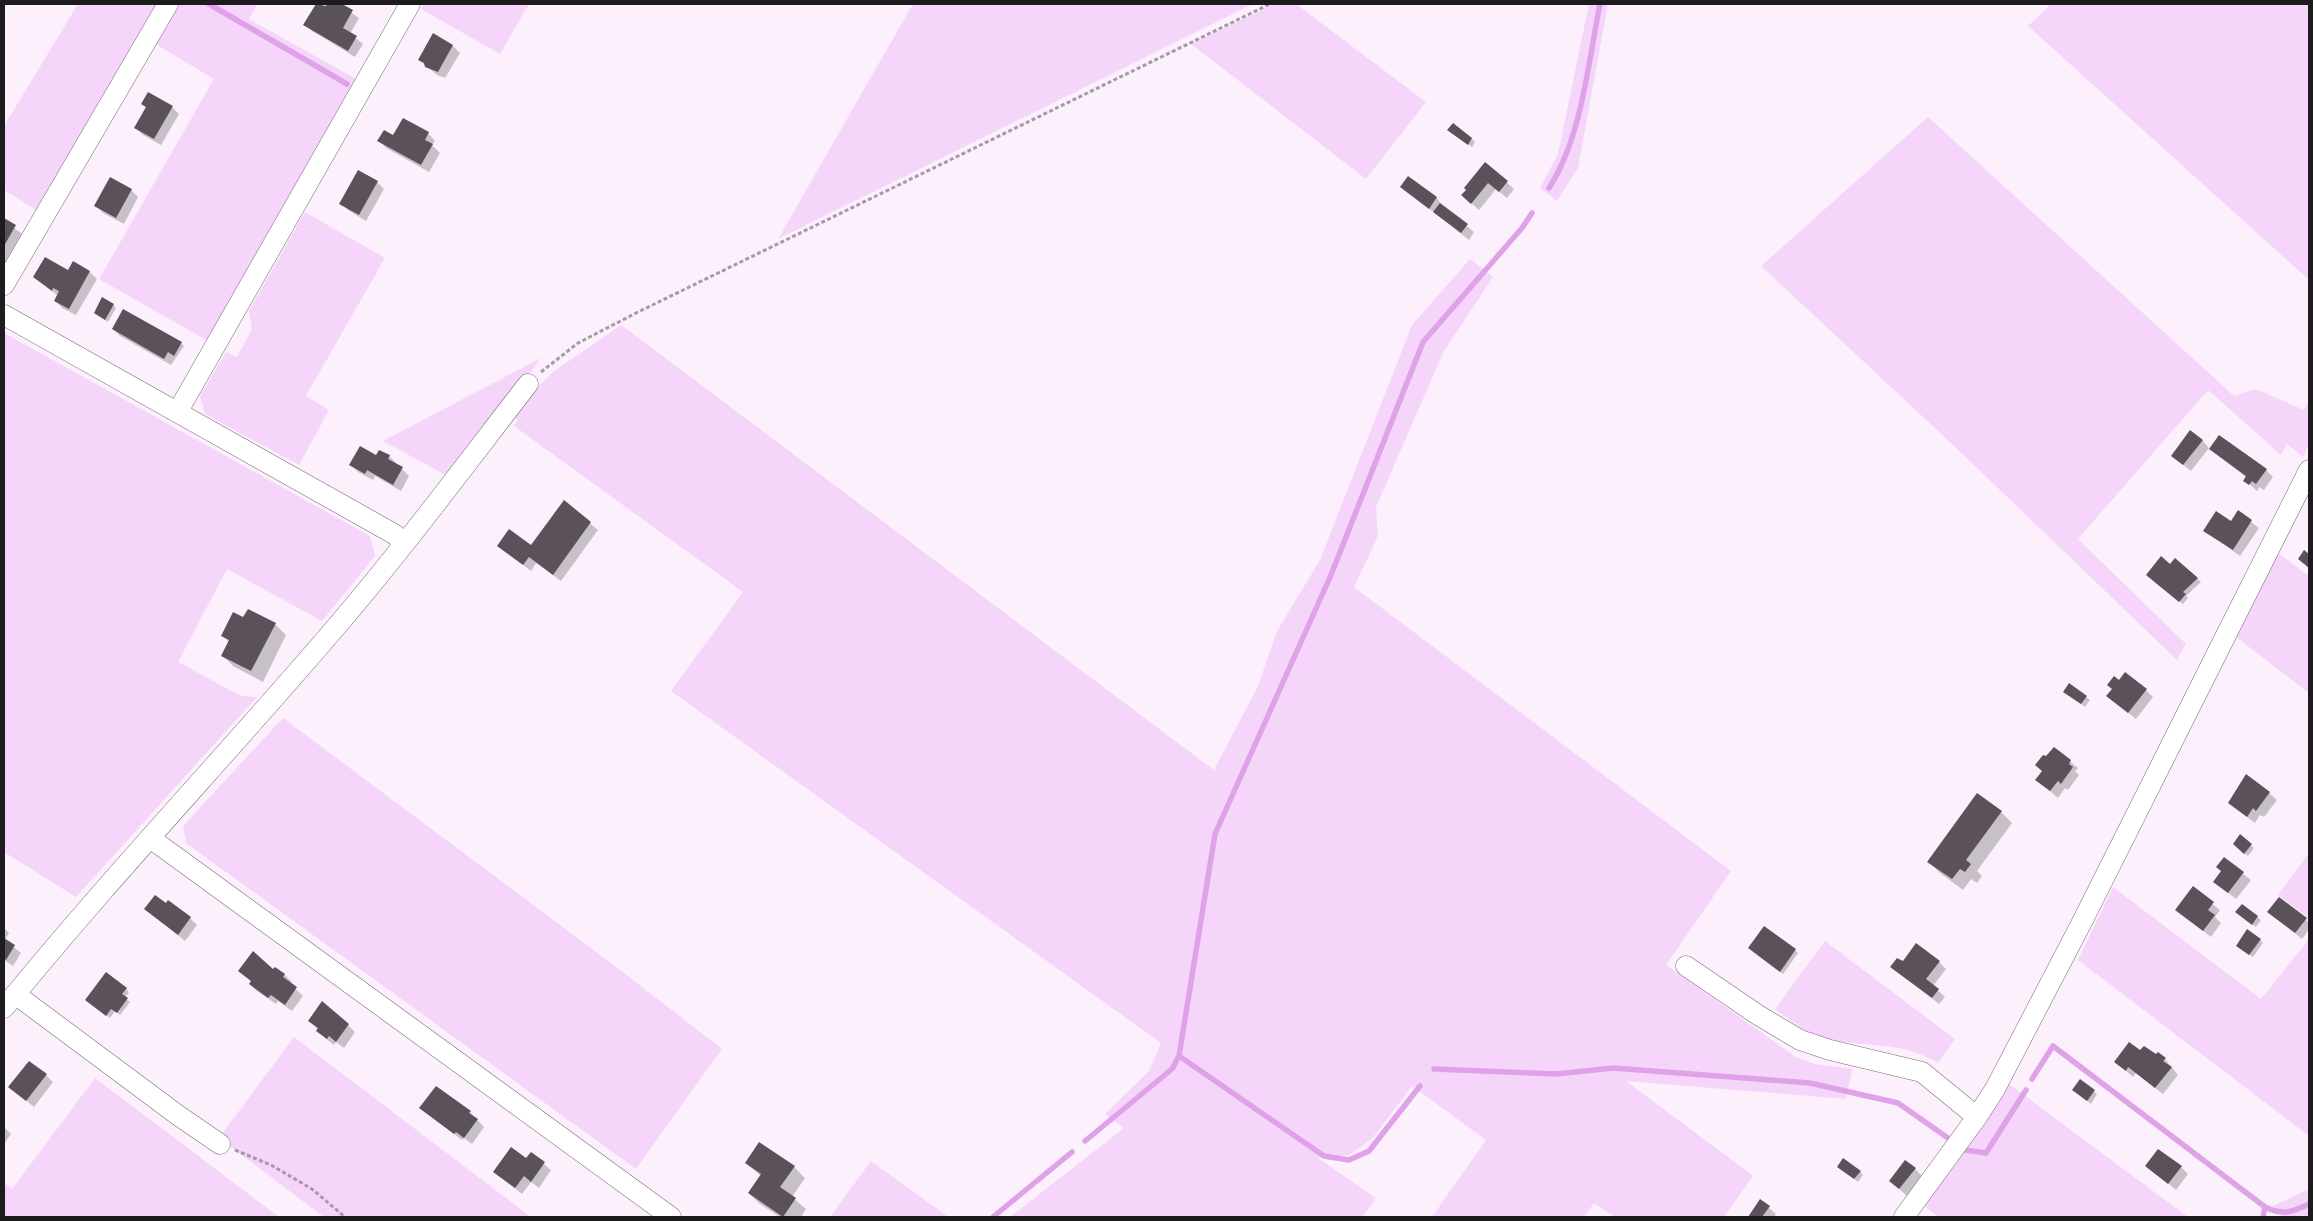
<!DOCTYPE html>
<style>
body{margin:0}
#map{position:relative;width:2313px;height:1221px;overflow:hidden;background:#fbf0fc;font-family:Arial,sans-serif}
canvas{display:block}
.frame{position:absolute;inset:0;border:5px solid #1e1b1f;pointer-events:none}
</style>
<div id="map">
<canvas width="2313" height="1221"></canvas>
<div class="frame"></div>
</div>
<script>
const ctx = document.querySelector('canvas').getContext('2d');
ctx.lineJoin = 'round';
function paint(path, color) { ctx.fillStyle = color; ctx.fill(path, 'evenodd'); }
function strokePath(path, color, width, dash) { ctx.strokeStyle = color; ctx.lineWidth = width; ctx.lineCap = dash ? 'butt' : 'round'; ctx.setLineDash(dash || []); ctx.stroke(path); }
const green = new Path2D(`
 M78 4H159L38 211 4 190V126Z
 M177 4H257L249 19 356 79 208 341 99 279 214 79 154 43Z
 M424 4H529L500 54 421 9Z
 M913 4H1253L778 239Z
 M1275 4H1296L1426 102 1366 179 1191 44Z
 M1589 4H1608L1578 168 1557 201 1540 188 1558 154Z
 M2051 4H2309V280L2028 26Z
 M1928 117 2234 396 2256 389 2304 410 2309 401V444L2303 457 2287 444 2281 455 2208 390 2078 539 2186 644 2177 660 1952 444 1761 266Z
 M305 212 385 258 306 396 329 410 299 465 205 414 200 396 226 352 237 357 252 329 249 311Z
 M1470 259 1493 277 1444 351 1376 507 1378 536 1354 587 1731 871 1666 965 1796 1057 1815 1064 1852 1069 1846 1099 1626 1081 1753 1176 1724 1217H1615L1594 1203 1584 1217H1432L1486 1140 1412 1086 1372 1139 1349 1155 1318 1158 1376 1198 1362 1217H1010L1124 1128 1105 1114 1149 1071 1161 1043 671 691 743 592 514 426 518 420 509 415 553 372 621 325 1214 770 1258 686 1277 631 1320 560 1412 325Z
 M4 333 370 536 375 556 322 621 227 569 178 662 241 696 257 697 76 897 4 852Z
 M541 358 451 478 383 441Z
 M2278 553 2309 576V693L2236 637Z
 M283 718 624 973 722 1049 636 1169 186 843 183 826Z
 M2309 853V918L2278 895Z
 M2113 887 2261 999 2309 939V1136L2078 960Z
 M1825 941 1955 1039 1938 1063C1898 1040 1871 1048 1829 1040 1808 1035 1791 1021 1775 1009Z
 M294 1037 531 1217H324L219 1138Z
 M95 1078 279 1217H4V1183L12 1189Z
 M2009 1084 2188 1217H1939L1924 1206Z
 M871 1161 948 1217H830Z
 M2309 1189V1217H2284L2271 1207Z`);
const shadow = new Path2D(`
 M318 4 326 8 328 4H339L359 18 350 34 363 44 355 57 312 31 305 24Z
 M453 46 460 53 445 78 437 75 419 60Z
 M142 104 172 107 179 114 161 145 143 135 136 128 147 108Z
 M428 133 435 141 432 145 440 153 429 172 386 148 379 140Z
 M1452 133 1472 139 1475 142 1472 147Z
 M1485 164 1514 189 1507 198 1496 189 1479 210 1470 202Z
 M1409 177 1437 198 1443 207 1474 232 1469 240 1402 187Z
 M377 182 384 189 366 221 348 210 341 203Z
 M131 190 138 197 124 224 103 213 96 206Z
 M4 220 22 234 4 265Z
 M74 263 90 272 97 279 76 315 62 308 55 300 58 296 35 277 68 272Z
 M113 305 116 308 108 322 95 313Z
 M113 329 181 343 184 346 171 365 120 336Z
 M2202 440 2209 448 2191 471 2172 456Z
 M2210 449 2266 470 2273 477 2264 490 2259 487 2257 491 2245 480 2247 478Z
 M389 456 409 476 401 491 375 476 373 480 358 472 351 465 377 457Z
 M564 502 598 530 561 581 536 563 531 571 498 546 532 547Z
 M2238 512 2259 528 2240 556 2204 530 2232 522Z
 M2175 560 2201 582 2186 596 2188 598 2183 604 2150 578 2170 566Z
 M244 619 275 624 286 635 263 682 233 666 222 655 229 642 223 636Z
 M2119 682 2146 690 2153 697 2136 719 2108 696Z
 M2068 695 2086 697 2090 700 2085 707Z
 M2054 748 2078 768 2075 771 2079 775 2068 790 2065 788 2058 798 2037 780 2043 771 2046 758Z
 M2269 793 2277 800 2264 817 2260 815 2255 823 2229 803Z
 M2001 812 2012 823 1977 871 1982 876 1977 883 1971 879 1963 890 1940 873 1929 862Z
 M2241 836 2254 848 2248 856 2237 847Z
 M2224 859 2251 880 2236 899 2215 882 2222 871Z
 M2193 888 2220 910 2215 917 2221 923 2211 937 2177 910Z
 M2242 905 2261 920 2256 927 2240 915Z
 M146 909 190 918 197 925 185 941Z
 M2269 912 2304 918 2309 923V929L2302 939Z
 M4 928 9 933 5 940 21 953 13 966 4 960Z
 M2260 940 2263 943 2253 957 2241 949Z
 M1795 950 1798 953 1783 974 1753 951Z
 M1939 962 1946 969 1933 986 1945 997 1939 1004 1892 967 1903 963Z
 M275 968 285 975 292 982 290 984 303 996 292 1011 278 1001 276 1004 257 991 250 984 252 982 239 971 274 970Z
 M126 989 129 992 125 998 130 1002 120 1015 115 1011 110 1018 90 1003Z
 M310 1021 348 1025 355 1032 344 1048 336 1042 334 1045 325 1038Z
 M2141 1052 2165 1059 2178 1075 2163 1094 2136 1073 2133 1077 2116 1062Z
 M46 1075 53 1082 34 1107 10 1087Z
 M2080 1081 2097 1094 2091 1104 2077 1093Z
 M436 1088 470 1112 484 1127 472 1144 464 1138 462 1140 421 1108Z
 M4 1127 11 1134 4 1144Z
 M531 1153 551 1170 539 1188 531 1182 522 1194 494 1172 526 1160Z
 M746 1163 794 1167 805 1178 792 1197 806 1209 801 1217H780L760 1204 749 1193 761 1176Z
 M2147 1166 2181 1167 2188 1174 2176 1190Z
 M1839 1167 1860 1172 1863 1175 1858 1182Z
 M1915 1169 1922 1176 1907 1196 1890 1181Z
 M1761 1201 1776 1214 1774 1217H1749Z`);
const stream = new Path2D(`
 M209 4 347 84
 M1549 188C1582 137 1588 63 1600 4
 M1434 1069 1556 1074 1613 1068 1810 1083 1898 1103 1948 1138
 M2032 1079 2053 1046 2265 1207C2283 1216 2292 1212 2309 1204
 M1420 1086 1369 1151 1349 1160 1324 1156 1179 1056 1215 834 1331 575 1423 342 1522 228 1532 213
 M1085 1141 1172 1069 1179 1056
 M1965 1150 1986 1153 2026 1090
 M993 1217 1072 1152
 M2263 1217 2265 1207`);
const building = new Path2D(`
 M316 4 326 6 327 4H342L353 10 343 28 357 36 348 51 303 25Z
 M433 33 453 45 438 72 425 67 424 63 418 60Z
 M148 92 173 106 154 139 134 128 146 107 141 104Z
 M403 118 429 132 425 140 433 144 421 165 377 141 384 130 393 135Z
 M1453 123 1472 138 1468 145 1447 130Z
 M1485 162 1508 181 1499 192 1488 183 1471 204 1461 195 1466 190 1464 188Z
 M358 170 378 181 359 215 339 204Z
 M1408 176 1437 197 1429 209 1400 187Z
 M110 177 132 189 116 218 94 206Z
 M1440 203 1468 224 1461 233 1433 212Z
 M4 218 16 225 4 246Z
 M45 257 68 270 73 261 90 271 69 309 54 301 59 291 53 288 52 291 33 277Z
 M102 297 114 304 105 320 94 313Z
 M123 309 182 342 174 356 168 352 164 359 112 329Z
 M2190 430 2203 440 2183 465 2171 456Z
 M2219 435 2267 469 2256 484 2252 481 2249 485 2243 481 2246 476 2209 449Z
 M360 446 376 455 379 450 390 455 388 459 403 467 393 485 367 470 365 474 349 465Z
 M564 500 591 522 553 575 529 557 523 565 497 546 509 529 531 545Z
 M2238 510 2252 520 2233 550 2203 531 2216 511 2231 521Z
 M2304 550 2309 554V568L2298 559Z
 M2161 556 2170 564 2175 558 2198 578 2183 592 2186 594 2179 602 2146 575Z
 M248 609 276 623 251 671 221 656 229 640 221 636 233 612 243 617Z
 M2125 672 2147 689 2128 713 2106 696 2112 689 2107 685 2114 676 2119 680Z
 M2069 683 2087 696 2081 704 2063 692Z
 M2054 747 2071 760 2069 764 2073 767 2061 784 2058 781 2050 791 2035 780 2042 771 2035 765 2043 755 2046 756Z
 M2246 774 2270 792 2256 811 2253 808 2247 817 2228 803Z
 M1977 793 2002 811 1966 860 1971 864 1965 872 1960 869 1952 879 1927 862Z
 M2240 834 2252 844 2244 854 2233 844Z
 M2224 857 2244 872 2228 893 2213 882 2221 871 2216 867Z
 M2193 886 2214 902 2208 910 2215 915 2203 931 2175 910Z
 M155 895 166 903 168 900 191 917 178 935 144 909Z
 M2279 897 2307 918 2295 933 2267 912Z
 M2242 904 2258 916 2252 925 2235 912Z
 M1764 926 1796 949 1780 972 1748 948Z
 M2247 929 2261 939 2249 955 2236 946Z
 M4 938 15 945 6 960 4 958Z
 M1916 943 1940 961 1926 979 1939 989 1932 998 1890 967 1897 958 1903 961Z
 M253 951 273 969 275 967 285 974 283 977 297 987 285 1005 271 995 268 998 249 984 251 981 238 971Z
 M106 972 127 988 122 994 128 998 117 1013 111 1009 106 1016 85 1000Z
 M322 1001 349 1024 336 1042 329 1036 327 1039 316 1031 318 1028 308 1021Z
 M2129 1042 2140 1050 2144 1046 2156 1054 2158 1052 2166 1058 2163 1061 2172 1067 2155 1088 2128 1067 2126 1071 2114 1062Z
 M29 1061 47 1074 26 1101 8 1087Z
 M2080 1079 2095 1090 2087 1101 2072 1090Z
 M436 1086 471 1111 469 1113 478 1119 464 1138 456 1132 454 1134 419 1108Z
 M759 1142 795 1166 780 1187 796 1198 783 1217 748 1193 761 1174 745 1163Z
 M511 1147 526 1158 531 1152 545 1162 531 1182 524 1176 515 1188 493 1172Z
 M2158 1149 2182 1166 2168 1184 2145 1166Z
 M1843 1158 1861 1171 1854 1179 1837 1167Z
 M1905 1160 1916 1168 1899 1189 1889 1181Z
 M1760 1199 1770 1206 1762 1217H1748Z`);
const path = new Path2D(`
 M541 372 578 343 638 312 1270 4
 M235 1150 271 1165 312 1189 345 1217`);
const minor = new Path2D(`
 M4 285 168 4
 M4 315 394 534 404 542
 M178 411 410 4
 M150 838 671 1217
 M1686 966 1758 1015 1800 1040 1830 1050 1922 1072 1977 1117
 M15 994 179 1116 220 1144
 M4 1008C108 880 222 760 330 634 399 554 463 468 528 384
 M1904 1217 1977 1117 1995 1089 2082 922 2309 470`);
paint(green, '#f6d5fb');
paint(shadow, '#0003');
strokePath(stream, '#dfa2e8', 5.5);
paint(building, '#5a515b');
strokePath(minor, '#766d77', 21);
strokePath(path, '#a49ca5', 3, [4, 2.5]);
strokePath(minor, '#fff', 20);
</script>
